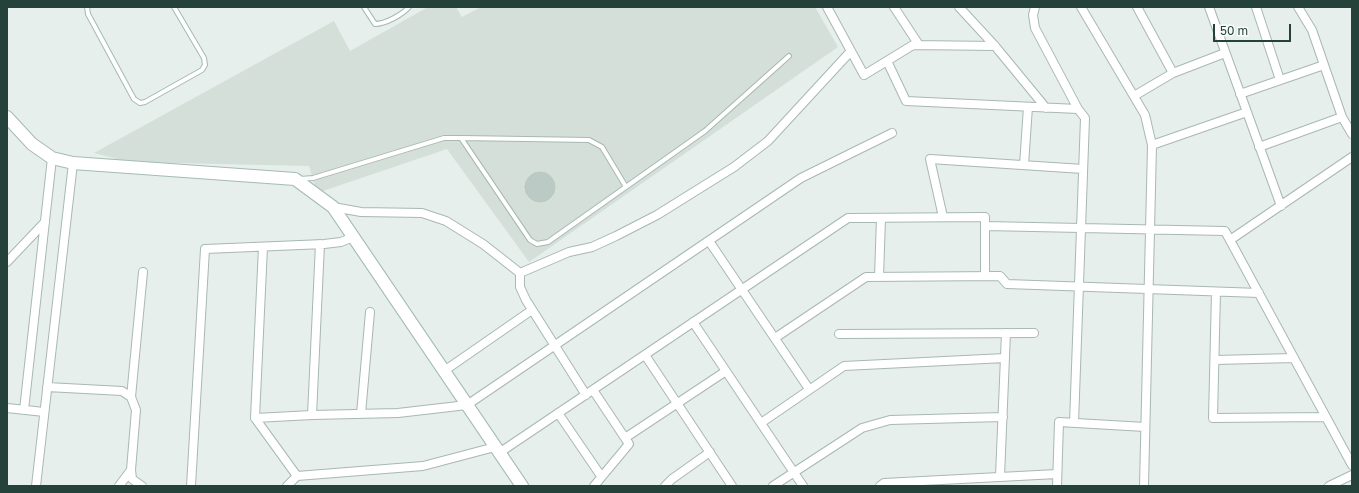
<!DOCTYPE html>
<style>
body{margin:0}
#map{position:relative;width:1359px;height:493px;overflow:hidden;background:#e6efeb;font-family:"Golos Text",sans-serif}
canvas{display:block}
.frame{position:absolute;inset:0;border:8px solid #24423a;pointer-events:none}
.scale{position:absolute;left:1213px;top:24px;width:78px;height:18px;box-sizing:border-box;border:2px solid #24423a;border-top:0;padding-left:5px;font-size:12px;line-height:14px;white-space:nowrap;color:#24423a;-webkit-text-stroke:3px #f7fbf9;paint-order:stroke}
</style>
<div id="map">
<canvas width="1359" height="493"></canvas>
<div class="frame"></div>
<div class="scale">50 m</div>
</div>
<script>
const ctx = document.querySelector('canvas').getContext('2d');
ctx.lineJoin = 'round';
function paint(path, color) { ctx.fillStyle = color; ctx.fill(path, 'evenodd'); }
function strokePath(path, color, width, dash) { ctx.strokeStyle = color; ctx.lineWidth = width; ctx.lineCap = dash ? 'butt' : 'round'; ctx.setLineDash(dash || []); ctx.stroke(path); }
const built = new Path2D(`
 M428 7H456L462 17 481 7H815L838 47 529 262 447 149 317 193 309 166 129 162 94 153 334 21 350 51Z`);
const building = new Path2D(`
 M525 187a15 15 0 1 1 30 0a15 15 0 1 1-30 0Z`);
const lane = new Path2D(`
 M87 7 88 14 134 99 140 103 145 102 202 70 205 65 204 58 174 7
 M364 7 375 24C385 24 402 15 409 7
 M461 138 589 140 602 147 626 187
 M300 179 313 178 444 138H461L530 240 537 244 548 242 705 131 789 56`);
const street = new Path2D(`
 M827 7 864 75 913 45 995 46
 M894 7 919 45
 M959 7 995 46 1046 108
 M1035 7 1033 15 1035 28 1078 109 1085 118 1074 423
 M1081 7 1145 115 1152 145 1144 486
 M1137 7 1173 73
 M1209 7 1281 206
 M1256 7 1280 80
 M1298 7 1312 30 1342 117 1352 134
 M887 61 906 101 1078 109
 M1240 94 1324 65
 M1134 96 1173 73 1225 53
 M1152 145 1247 112
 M1259 147 1342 117
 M1024 165 1028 107
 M333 207 361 212 422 213 446 221 483 244 520 273
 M943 217 930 159 1083 169
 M985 226 1225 231 1352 465
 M1230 240 1352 157
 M709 241 809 389
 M263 247 255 418 297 476
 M7 262 45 222
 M520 273 569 252 592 247 616 236 657 215 734 167 768 141 851 51
 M520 273V287L526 300 586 395
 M879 277 881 218
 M1216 292 1213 418 1326 417
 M693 322 803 486
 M839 334 1034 333
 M775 338 866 277 1000 276 1007 284 1259 293
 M645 355 732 486
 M1215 360 1294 358
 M444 371 532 310
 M47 387 122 391 131 397 136 410 131 470 132 479 142 486
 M593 390 629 444 594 486
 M131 397 143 272
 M7 408 44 412
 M24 410 52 158
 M558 413 601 476
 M361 414 370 312
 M312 415 320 244
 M255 418 312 415 398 413 467 405 801 178 892 133
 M761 423 844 366 1005 358
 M625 438 726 371
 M499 453 848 218 985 217V276
 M1000 476 1006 333
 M36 486 73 163
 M119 486 131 470
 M191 486 205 249 324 244 341 242 353 237
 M287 486 297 476 423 466 495 447
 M665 486 672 479 710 452
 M773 486 862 428 890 420 1003 417
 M880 486 884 483 1057 474
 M1057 486 1059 422 1145 427
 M1329 486 1352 475`);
const secondary = new Path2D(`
 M7 117 32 144 52 158 73 163 295 179 333 207 522 486`);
paint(built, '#d4dfda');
paint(building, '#bbcac4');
strokePath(building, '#b8c9c2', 1);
strokePath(lane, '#a8b8b2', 6);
strokePath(street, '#a8b8b2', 10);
strokePath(secondary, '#a4bbb3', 14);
strokePath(lane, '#fff', 4);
strokePath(street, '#fff', 8);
strokePath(secondary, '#fff', 12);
</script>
